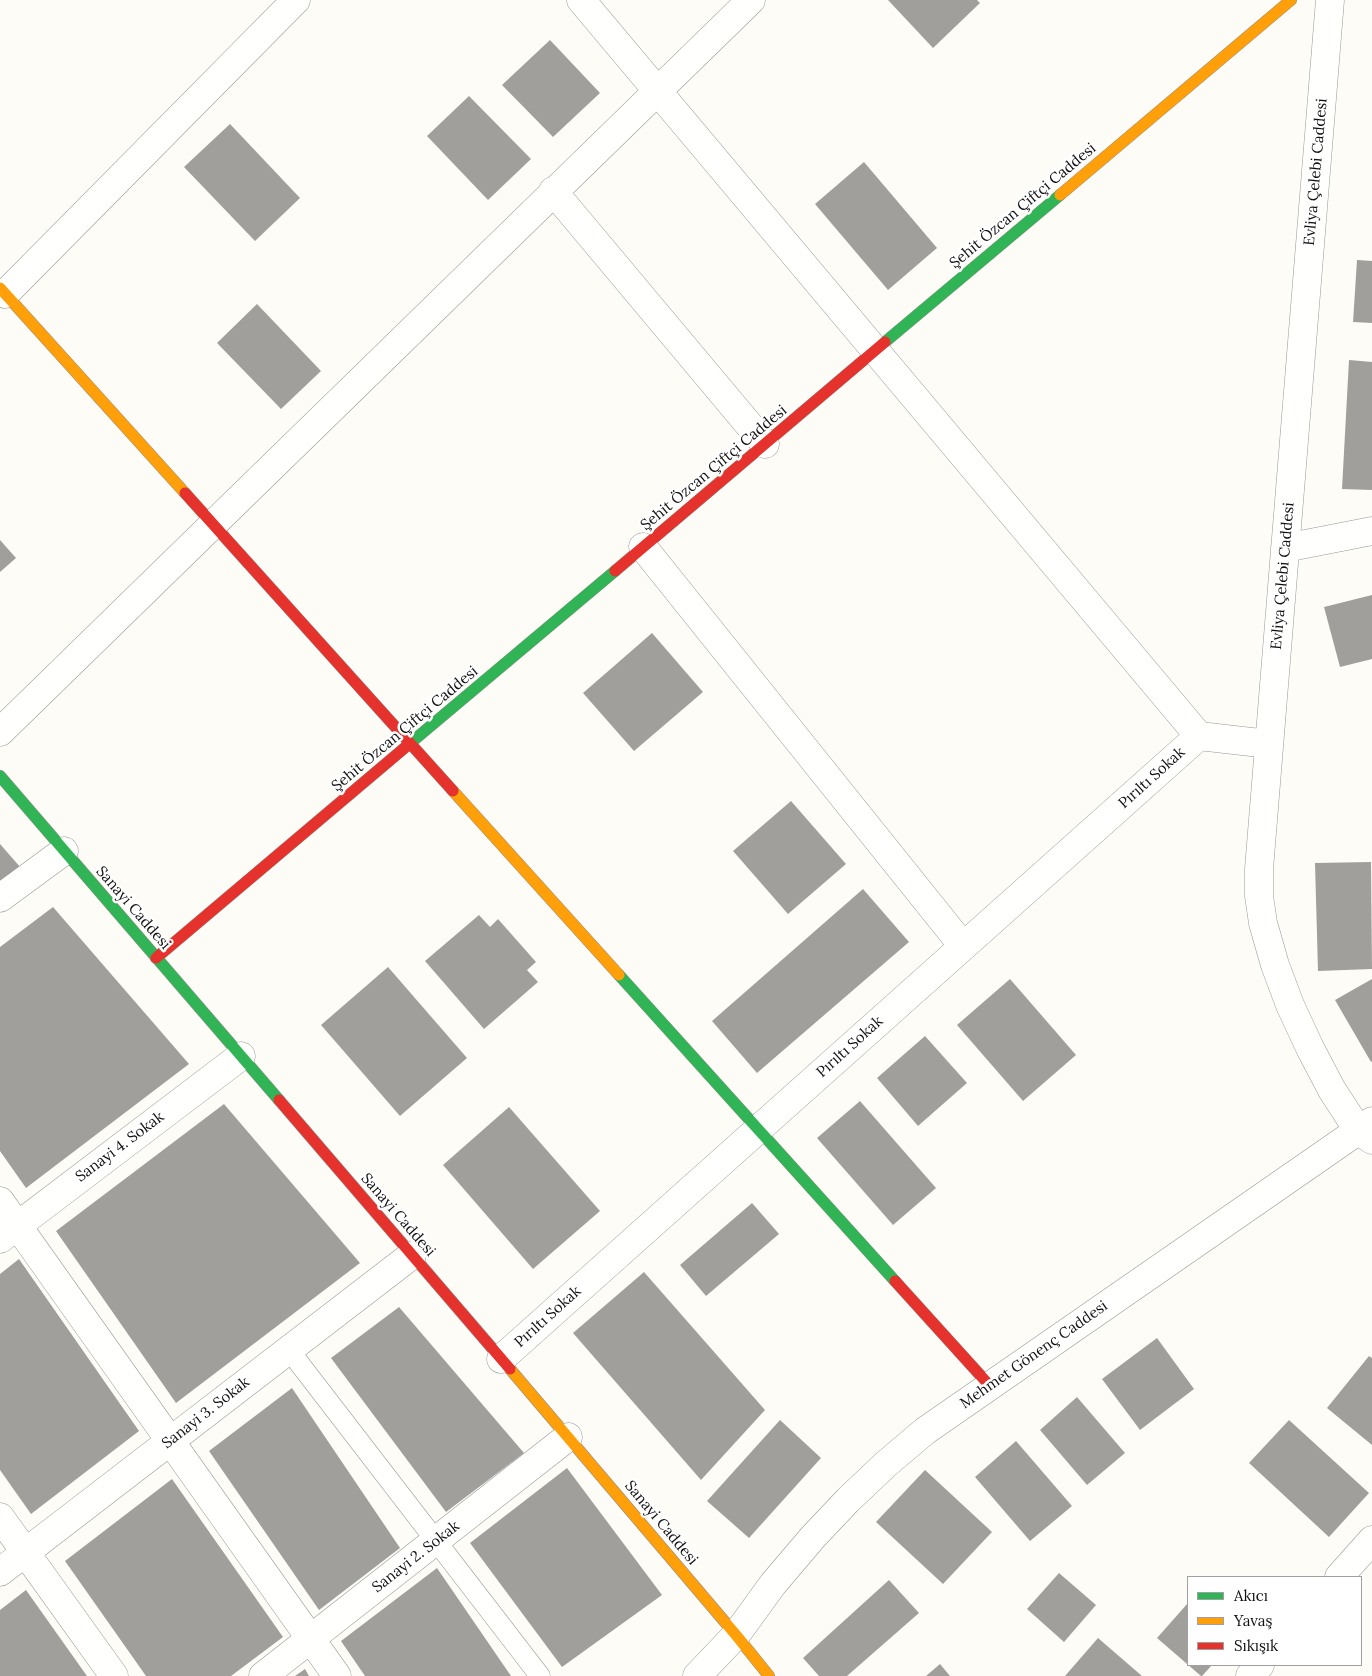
<!DOCTYPE html>
<meta charset="utf-8">
<style>
body{margin:0}
#map{position:relative;width:1372px;height:1676px;overflow:hidden;background:#fdfcf7;font-family:Lora,serif}
canvas{display:block}
.legend{position:absolute;left:1187px;top:1576px;width:175px;height:90px;box-sizing:border-box;background:#fff;border:1px solid #a0a0a0;margin:0;padding:6px 9px;list-style:none;font-size:15px;color:#111}
.legend li{display:flex;align-items:center;gap:10px;height:25px}
.legend b{width:25px;border:1px solid #a0a0a0}
</style>
<div id="map">
<canvas width="1372" height="1676"></canvas>
<ul class="legend">
<li><b style="height:6px;background:#30b455"></b>Akıcı</li>
<li><b style="height:6px;background:#ff9f0a"></b>Yavaş</li>
<li><b style="height:6px;background:#e5322d"></b>Sıkışık</li>
</ul>
</div>
<script>
const ctx = document.querySelector('canvas').getContext('2d');
ctx.lineJoin = 'round';
function paint(path, color) { ctx.fillStyle = color; ctx.fill(path, 'evenodd'); }
function strokePath(path, color, width, dash) { ctx.strokeStyle = color; ctx.lineWidth = width; ctx.lineCap = dash ? 'butt' : 'round'; ctx.setLineDash(dash || []); ctx.stroke(path); }
function label(font, color, halo, rows, align = 'center') {
  ctx.font = font + ' Lora,serif'; ctx.lineWidth = 5; ctx.setLineDash([]); ctx.textBaseline = 'middle'; ctx.strokeStyle = halo; ctx.fillStyle = color; for (const [text, x, y, turn = 0] of rows) {
    ctx.save(); ctx.translate(x, y); ctx.rotate((+turn || 0) * Math.PI / 180); ctx.textAlign = isNaN(turn) ? turn : align; if (halo) ctx.strokeText(text, 0, 0); ctx.fillText(text, 0, 0); ctx.restore();
  }
}
const building = new Path2D(`
 M888 0H977L980 3 933 48Z
 M550 40 600 93 553 137 502 85Z
 M469 96 531 159 488 200 427 136Z
 M230 124 300 198 255 241 184 167Z
 M864 162 937 248 888 290 815 204Z
 M1357 260 1372 261V323L1353 322Z
 M257 304 321 371 281 409 217 343Z
 M1349 360 1372 362V490L1342 489Z
 M0 540 16 558 0 572Z
 M1372 595V659L1340 667 1324 607Z
 M652 633 703 692 634 751 583 693Z
 M791 801 846 864 788 914 733 851Z
 M0 844 21 868 0 883Z
 M1371 862 1372 969 1318 971 1315 863Z
 M863 889 909 942 757 1073 712 1021Z
 M53 907 189 1064 26 1188 0 1151V947Z
 M479 915 490 927 498 919 536 962 527 970 538 982 484 1029 425 961Z
 M388 967 467 1058 400 1116 321 1025Z
 M1010 979 1076 1055 1023 1101 957 1025Z
 M1372 979V1061L1371 1062 1335 1000Z
 M925 1036 967 1083 918 1126 877 1078Z
 M860 1101 936 1188 893 1225 817 1138Z
 M224 1104 360 1263 176 1403 56 1231Z
 M509 1107 600 1211 533 1269 443 1165Z
 M752 1203 779 1234 706 1296 680 1265Z
 M19 1259 139 1431 31 1514 0 1470V1274Z
 M644 1272 765 1410 701 1480 573 1333Z
 M399 1307 524 1453 446 1512 331 1358Z
 M1157 1338 1194 1389 1140 1430 1102 1379Z
 M1369 1356 1372 1358V1445L1327 1408Z
 M292 1388 400 1548 319 1610 209 1451Z
 M1077 1397 1125 1453 1087 1485 1040 1430Z
 M780 1420 821 1458 749 1538 707 1501Z
 M1289 1420 1369 1493 1329 1537 1249 1463Z
 M1016 1441 1072 1506 1030 1541 975 1477Z
 M567 1468 662 1595 562 1667 470 1543Z
 M925 1470 992 1532 943 1584 876 1522Z
 M172 1479 283 1637 231 1676H146L65 1561Z
 M437 1568 511 1676H365L341 1641Z
 M1059 1573 1096 1605 1064 1642 1027 1609Z
 M889 1580 919 1613 847 1676H819L803 1658Z
 M26 1590 87 1676H0V1610Z
 M1188 1603V1665H1212L1202 1676H1201L1157 1638Z
 M1098 1638 1142 1676H1065Z
 M940 1664 950 1676H926Z
 M305 1669 309 1676H295Z`);
const lane = new Path2D(`
 M289 1350 540 1676`);
const street = new Path2D(`
 M581 0 1199 736 1269 744
 M1330 0 1259 869V896L1263 923 1275 965 1290 1005 1310 1048 1332 1090 1358 1130 1372 1140
 M553 191 765 444
 M5 294 296 0
 M643 547 963 946
 M1285 548 1372 531
 M0 732 751 0
 M0 898 64 851
 M0 1201 337 1676
 M0 1239 241 1056
 M501 1359 1199 736
 M0 1517 114 1676
 M0 1572 412 1255
 M1339 1577 1372 1540
 M263 1676 568 1437
 M697 1676 736 1635 773 1584 813 1537 848 1500 886 1464 925 1431 1372 1121
 M1250 1676 1260 1665`);
const fast = new Path2D(`
 M885 342 1060 195
 M408 745 615 571
 M0 776 279 1100
 M619 975 895 1281`);
const slow = new Path2D(`
 M1060 195 1291 0
 M0 288 185 493
 M453 791 619 975
 M510 1369 736 1635 769 1676`);
const jam = new Path2D(`
 M185 493 453 791
 M615 571 885 342
 M156 958 408 745
 M279 1100 510 1369
 M895 1281 990 1386`);
const streetNames = [
 ["Evliya Çelebi Caddesi",1316,172,-85],
 ["Şehit Özcan Çiftçi Caddesi",1023,206,-40],
 ["Şehit Özcan Çiftçi Caddesi",714,468,-40],
 ["Evliya Çelebi Caddesi",1283,576,-85],
 ["Şehit Özcan Çiftçi Caddesi",405,729,-40],
 ["Pırıltı Sokak",1152,778,-42],
 ["Sanayi Caddesi",133,908,49],
 ["Pırıltı Sokak",850,1047,-42],
 ["Sanayi 4. Sokak",120,1147,-37],
 ["Sanayi Caddesi",398,1215,49],
 ["Pırıltı Sokak",548,1317,-42],
 ["Mehmet Gönenç Caddesi",1034,1355,-35],
 ["Sanayi 3. Sokak",206,1413,-38],
 ["Sanayi Caddesi",661,1523,50],
 ["Sanayi 2. Sokak",416,1557,-38]
];
paint(building, '#a19f9c');
strokePath(lane, '#979795', 21);
strokePath(street, '#979795', 29);
strokePath(fast, '#8e8d8b', 12);
strokePath(slow, '#8e8d8b', 12);
strokePath(jam, '#8e8d8b', 12);
strokePath(lane, '#fffffe', 20);
strokePath(street, '#fffffe', 28);
strokePath(fast, '#30b455', 11);
strokePath(slow, '#ff9f0a', 11);
strokePath(jam, '#e5322d', 11);
label('15px', '#111', '#fff', streetNames);
</script>
